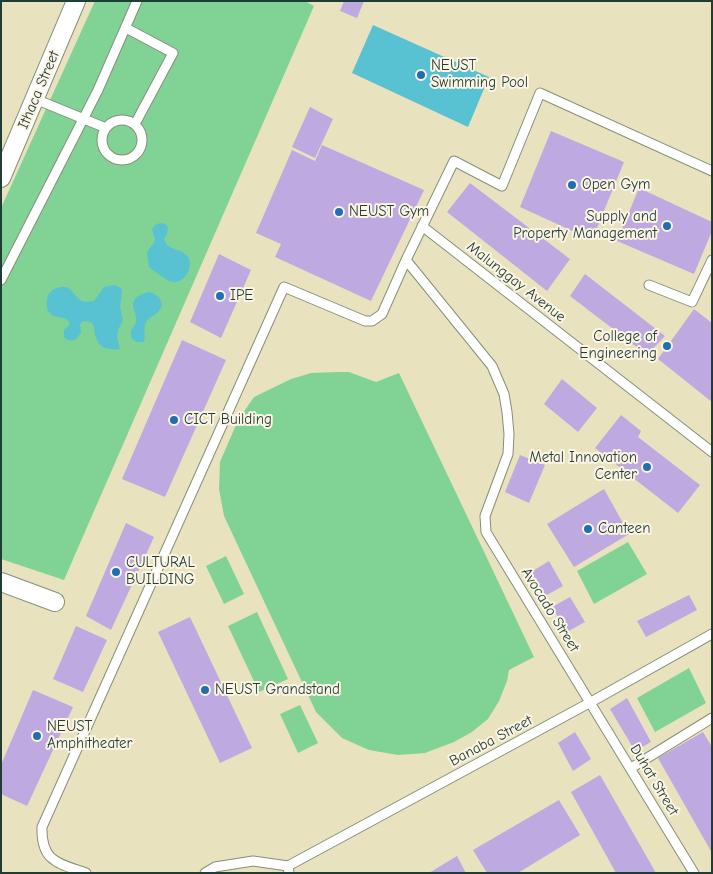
<!DOCTYPE html>
<style>
body{margin:0}
#map{position:relative;width:713px;height:874px;overflow:hidden;background:#e9e2bf;font-family:"Comic Neue",sans-serif}
canvas{display:block}
.frame{position:absolute;inset:0;border:2px solid #1f3d34;pointer-events:none}
</style>
<div id="map">
<canvas width="713" height="874"></canvas>
<div class="frame"></div>
</div>
<script>
const ctx = document.querySelector('canvas').getContext('2d');
ctx.lineJoin = 'round';
function paint(path, color) { ctx.fillStyle = color; ctx.fill(path, 'evenodd'); }
function strokePath(path, color, width, dash) { ctx.strokeStyle = color; ctx.lineWidth = width; ctx.lineCap = dash ? 'butt' : 'round'; ctx.setLineDash(dash || []); ctx.stroke(path); }
function label(font, color, halo, rows, align = 'center') {
  ctx.font = font + ' "Comic Neue",sans-serif'; ctx.lineWidth = 4; ctx.setLineDash([]); ctx.textBaseline = 'middle'; ctx.strokeStyle = halo; ctx.fillStyle = color; for (const [text, x, y, turn = 0] of rows) {
    ctx.save(); ctx.translate(x, y); ctx.rotate((+turn || 0) * Math.PI / 180); ctx.textAlign = isNaN(turn) ? turn : align; if (halo) ctx.strokeText(text, 0, 0); ctx.fillText(text, 0, 0); ctx.restore();
  }
}
const green = new Path2D(`
 M95 1H305L314 6 64 580 1 559V208Z
 M337 372H349L376 382 399 373 534 657 509 670 507 681 499 701 488 719 472 732 454 742 425 753 398 755 369 750 342 738 316 712 224 516 219 489 220 462 238 420 254 397 291 379 311 373Z
 M628 542 647 574 594 604 577 571Z
 M226 556 244 594 224 604 206 566Z
 M257 612 288 679 259 692 228 626Z
 M689 668 706 703 655 732 637 698Z
 M300 705 318 743 298 753 280 714Z`);
const water = new Path2D(`
 M373 25 489 77 468 127 352 73Z
 M160 223 165 224 168 227 167 234 164 238C167 252 181 247 188 257 195 268 182 287 169 281 167 280 151 269 149 267L147 253 149 249 153 244 155 240 152 229 155 225Z
 M114 285 121 288 122 292 120 307 123 320 118 330 117 338 120 349C110 350 99 349 96 338 94 333 95 328 92 323L86 321 82 322 80 325 81 333 75 340C71 341 67 341 64 337V330L70 324 68 320C62 316 53 319 48 311 46 307 47 303 47 299 48 294 51 290 57 288 74 282 72 300 86 302 89 302 91 301 94 301L104 287Z
 M149 292C158 294 167 303 158 312 154 316 149 317 146 322 143 328 146 335 144 342 138 343 129 341 131 332 131 329 135 326 136 322 137 317 135 314 134 310 130 298 140 294 149 292Z`);
const building = new Path2D(`
 M344 1H364L357 18 340 11Z
 M310 107 333 119 315 158 292 147Z
 M551 131 624 162 592 240 520 207Z
 M322 145 424 190 371 301 275 257 281 244 256 233 292 150 315 161Z
 M470 183 570 259 547 291 447 212Z
 M639 188 712 222V231L694 274 617 241Z
 M219 254 251 270 221 338 190 322Z
 M585 274 665 336 647 355 570 296Z
 M694 309 712 323V402L658 359Z
 M182 340 226 360 165 497 122 479Z
 M562 379 597 408 578 432 544 404Z
 M621 415 641 431 638 437 700 485 678 513 595 448Z
 M520 455 545 465 529 503 505 492Z
 M604 489 629 534 574 567 547 524Z
 M126 523 154 537 111 630 86 616Z
 M549 561 563 586 545 596 531 572Z
 M689 595 697 610 646 637 637 621Z
 M570 597 585 622 567 632 552 607Z
 M190 617 252 748 220 763 158 632Z
 M76 626 107 640 83 692 53 679Z
 M33 690 73 707 27 806 1 794V765Z
 M627 698 651 742 635 751 610 709Z
 M575 732 591 759 573 771 558 743Z
 M703 732 712 747V853L658 758Z
 M600 775 656 873H616L571 792Z
 M559 800 580 835 518 873H487L473 850Z
 M457 856 466 873H429Z`);
const service = new Path2D(`
 M126 28 173 53 135 124
 M35 99 106 128
 M102 140a20 20 0 1 1 40 0a20 20 0 1 1-40 0Z
 M422 226 712 452
 M406 260 492 366 504 394 507 412 509 434 508 454 485 516 486 532 694 873
 M1 280 98 90 137 1
 M649 285 692 302 712 260
 M631 768 712 718
 M86 873C58 863 41 862 42 827L284 287 365 321H372L382 314 406 260 454 161 502 186 540 93 712 171
 M205 873 215 867 253 861 288 866
 M289 873 288 866 591 702 712 634`);
const minor = new Path2D(`
 M1 178 76 1
 M1 582 55 602`);
const markers = [
 [421,75,5,"#1f6fb2"],
 [572,185,5,"#1f6fb2"],
 [339,212,5,"#1f6fb2"],
 [667,226,5,"#1f6fb2"],
 [220,296,5,"#1f6fb2"],
 [667,346,5,"#1f6fb2"],
 [174,420,5,"#1f6fb2"],
 [647,467,5,"#1f6fb2"],
 [588,529,5,"#1f6fb2"],
 [116,572,5,"#1f6fb2"],
 [205,690,5,"#1f6fb2"],
 [37,736,5,"#1f6fb2"]
];
const poiNames = [
 ["NEUST",431,66],
 ["Swimming Pool",431,83],
 ["Open Gym",582,185],
 ["NEUST Gym",349,212],
 ["Supply and",657,217,"right"],
 ["Property Management",657,234,"right"],
 ["IPE",230,296],
 ["College of",657,337,"right"],
 ["Engineering",657,354,"right"],
 ["CICT Building",184,420],
 ["Metal Innovation",637,458,"right"],
 ["Center",637,475,"right"],
 ["Canteen",598,529],
 ["CULTURAL",126,563],
 ["BUILDING",126,580],
 ["NEUST Grandstand",215,690],
 ["NEUST",47,727],
 ["Amphitheater",47,744]
];
const streetNames = [
 ["Ithaca Street",39,90,-67],
 ["Malunggay Avenue",516,282,38],
 ["Avocado Street",550,610,58],
 ["Banaba Street",491,741,-28],
 ["Duhat Street",654,780,59]
];
paint(green, '#81d395');
paint(water, '#58c2d3');
paint(building, '#bea9e1');
strokePath(service, '#84907a', 11);
strokePath(minor, '#84907a', 20);
strokePath(service, '#fff', 9);
strokePath(minor, '#fff', 18);
for (const [x, y, r, color] of markers) { const dot = new Path2D(); dot.arc(x, y, r, 0, 2 * Math.PI); ctx.fillStyle = color; ctx.fill(dot); strokePath(dot, '#fcf5e5', 2); }
label('15px', '#1f3d34', '#fcf5e5', poiNames, 'left');
label('15px', '#1f3d34', '#fcf5e5', streetNames);
</script>
